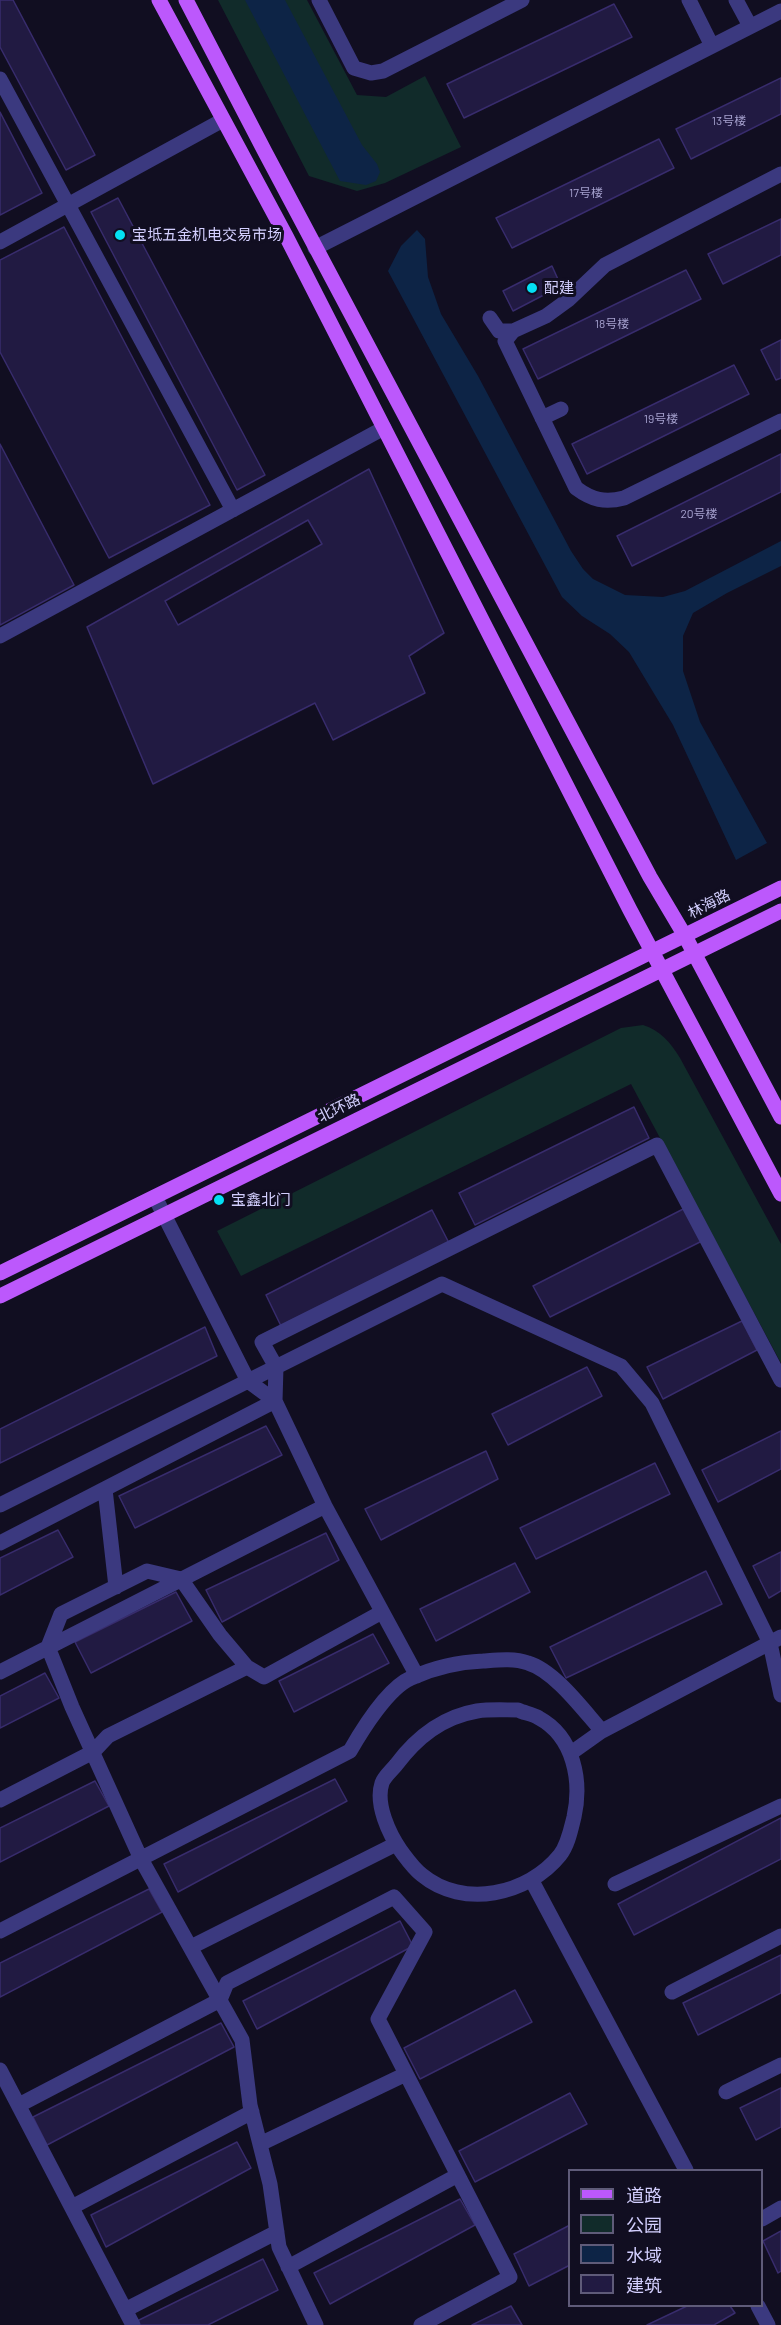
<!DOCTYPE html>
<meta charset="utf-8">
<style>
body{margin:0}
#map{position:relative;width:781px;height:2325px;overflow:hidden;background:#110e21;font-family:Barlow,"Noto Sans SC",sans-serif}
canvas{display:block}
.legend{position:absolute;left:568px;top:2169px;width:195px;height:138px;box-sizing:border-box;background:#110e21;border:2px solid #5f5b79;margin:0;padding:8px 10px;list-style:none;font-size:18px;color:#d3cffe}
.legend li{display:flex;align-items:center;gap:12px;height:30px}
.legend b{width:30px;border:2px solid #5f5b79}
</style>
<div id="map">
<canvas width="781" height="2325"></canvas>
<ul class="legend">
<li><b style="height:8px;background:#bc58fc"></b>道路</li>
<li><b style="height:16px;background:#112b2a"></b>公园</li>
<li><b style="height:16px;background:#0d2446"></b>水域</li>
<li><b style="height:16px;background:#211a42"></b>建筑</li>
</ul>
</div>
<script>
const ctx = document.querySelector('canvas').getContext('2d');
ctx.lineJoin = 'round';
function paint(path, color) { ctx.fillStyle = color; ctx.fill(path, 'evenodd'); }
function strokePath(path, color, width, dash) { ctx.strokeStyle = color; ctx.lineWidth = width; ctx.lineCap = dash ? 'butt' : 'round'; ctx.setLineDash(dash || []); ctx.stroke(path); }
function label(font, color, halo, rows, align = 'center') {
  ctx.font = font + ' Barlow,"Noto Sans SC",sans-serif'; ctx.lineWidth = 6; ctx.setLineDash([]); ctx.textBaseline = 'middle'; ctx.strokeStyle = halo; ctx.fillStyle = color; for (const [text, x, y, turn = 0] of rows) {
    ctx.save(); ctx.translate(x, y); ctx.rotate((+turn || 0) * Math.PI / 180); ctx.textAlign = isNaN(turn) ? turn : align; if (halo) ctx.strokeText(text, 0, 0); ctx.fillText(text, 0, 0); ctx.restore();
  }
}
const green = new Path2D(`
 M218 0H307L357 95 386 97 425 76 461 147 385 183 357 191 309 176Z
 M643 1025C660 1030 671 1043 680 1058L781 1244V1363L631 1084 241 1276 217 1231 621 1028Z`);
const water = new Path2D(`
 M245 0H285L362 145 377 164 380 172 376 181 366 185 340 181Z
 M417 230 425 239 428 277 441 314 478 376 571 551 583 569 593 579 625 595 663 597 685 591 781 541V566L727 593 693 613 683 636V671L700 722 767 843 736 860 673 725 629 652 610 634 582 616 562 597 388 271 401 246Z`);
const building = new Path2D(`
 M0 0H13L95 155 66 170 0 47Z
 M614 4 632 37 464 118 447 84Z
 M781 78V114L691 159 676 129Z
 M0 112 42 193 0 215Z
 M659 139 674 168 512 248 496 218Z
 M118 198 265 475 237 490 91 212Z
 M781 219V255L723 284 708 254Z
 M64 227 210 505 109 558 0 352V260Z
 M552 266 561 286 513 311 503 291Z
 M686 270 701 299 538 379 523 349Z
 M781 340V378L776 380 761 350Z
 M734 365 749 394 587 474 572 444Z
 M0 444 74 585 0 625Z
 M781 454V492L632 566 617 536Z
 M369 469 444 633 409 656 425 693 333 740 315 703 153 784 87 627Z
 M308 520 322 544 178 625 165 601Z
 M634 1107 649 1138 475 1225 459 1193Z
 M691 1205 708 1238 550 1317 533 1286Z
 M432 1210 449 1243 281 1326 266 1295Z
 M742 1321 757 1350 663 1399 647 1367Z
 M205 1327 217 1356 0 1463V1429Z
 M587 1367 602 1396 508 1445 492 1414Z
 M266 1426 282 1455 135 1528 119 1496Z
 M781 1431V1469L718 1502 702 1470Z
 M486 1451 498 1479 381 1540 365 1509Z
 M655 1463 670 1494 536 1559 520 1528Z
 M58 1530 73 1557 0 1595V1558Z
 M326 1533 339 1560 222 1622 206 1590Z
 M781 1552V1591L769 1598 753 1566Z
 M515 1563 530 1592 436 1641 420 1609Z
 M706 1571 722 1604 566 1678 550 1647Z
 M176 1592 192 1621 91 1673 75 1642Z
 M373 1634 389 1663 294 1712 279 1681Z
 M45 1673 59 1698 0 1728V1696Z
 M335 1779 347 1801 178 1892 164 1864Z
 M95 1781 109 1806 0 1862V1828Z
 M781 1818V1859L634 1935 618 1904Z
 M149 1889 162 1912 0 1997V1963Z
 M400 1921 413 1946 257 2029 243 2001Z
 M781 1955V1993L698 2035 683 2003Z
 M515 1990 532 2022 420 2079 404 2048Z
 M221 2023 234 2047 47 2145 33 2117Z
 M781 2088V2127L756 2140 740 2108Z
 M570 2093 587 2124 475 2182 459 2151Z
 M237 2142 251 2168 106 2247 91 2215Z
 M460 2199 475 2225 330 2304 314 2273Z
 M570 2225V2265L529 2286 514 2254Z
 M781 2231V2271L778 2273 763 2241Z
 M263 2259 278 2290 208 2325H137L135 2322Z
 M511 2306 522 2325H472Z
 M687 2306H730L735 2313 714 2325H647Z`);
const minor = new Path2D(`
 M319 0 354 68 371 73 383 71 522 0
 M689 0 712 46
 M736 0 750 26
 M0 79 233 510
 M781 174 605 265 568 300 546 316 513 331 505 341 576 488C592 500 605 503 624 498L781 421
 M0 242 223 120
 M315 248 781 11
 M490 318 499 331H513
 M542 418 561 409
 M0 636 384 428
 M155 1197 248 1381 275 1401 325 1506 417 1676
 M105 1489 116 1587
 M0 1505 442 1284 621 1366 652 1403 770 1643 781 1695
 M0 1543 275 1401 276 1367 262 1342 657 1145 781 1380
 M247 1667 220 1635 181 1579 147 1571 61 1614 48 1647 72 1707 141 1859 242 2040 250 2105 270 2184 279 2247 316 2325
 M0 1672 325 1506
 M518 1710C524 1713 533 1714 539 1718 574 1737 582 1781 574 1817 571 1829 568 1845 560 1855 528 1895 463 1909 422 1875 414 1869 407 1859 401 1851 389 1834 375 1804 382 1783 384 1777 392 1770 396 1765 417 1737 442 1717 477 1711 490 1709 504 1710 518 1710Z
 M571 1753 602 1731 781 1637
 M0 1800 93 1752 108 1736 247 1667 264 1677 382 1612
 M532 1881 686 2170
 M615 1884 781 1806
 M0 1931 350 1751C362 1730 388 1688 411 1678 433 1668 459 1662 483 1661 497 1660 514 1658 528 1663 555 1671 584 1711 602 1731
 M191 1947 396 1844
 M672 1992 781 1936
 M0 2070 133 2325
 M726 2092 781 2065
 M19 2105 220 2000 227 1983 394 1897 425 1932 378 2019 510 2277 421 2325
 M260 2144 406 2074
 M72 2207 252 2112
 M762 2219 781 2208
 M288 2267 458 2175
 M758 2306 768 2325
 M125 2310 277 2232`);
const major = new Path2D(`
 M159 0 286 236 630 910 781 1194
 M186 0 265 152 650 877 685 936 781 1117
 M0 1273 781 888
 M0 1296 781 911`);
const markers = [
 [120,235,6,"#04e0f4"],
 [532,288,6,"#04e0f4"],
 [219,1200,6,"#04e0f4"]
];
const numberNames = [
 ["13号楼",729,121],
 ["17号楼",586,193],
 ["18号楼",612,324],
 ["19号楼",661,419],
 ["20号楼",699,514]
];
const poiNames = [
 ["宝坻五金机电交易市场",132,235],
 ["配建",544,288],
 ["宝鑫北门",231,1200]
];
const streetNames = [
 ["林海路",709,904,-27],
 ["北环路",339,1108,-26]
];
paint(green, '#112b2a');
paint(water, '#0d2446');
paint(building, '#211a42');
strokePath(building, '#382c6d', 1.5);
strokePath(minor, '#3b397f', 15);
strokePath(major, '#bc58fc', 15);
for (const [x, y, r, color] of markers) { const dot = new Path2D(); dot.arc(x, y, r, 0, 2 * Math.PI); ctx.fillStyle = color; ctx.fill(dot); strokePath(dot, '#110e21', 2); }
label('12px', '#a6a2cf', null, numberNames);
label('15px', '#d3cffe', '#110e21', poiNames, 'left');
label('15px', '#d3cffe', '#110e21', streetNames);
</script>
